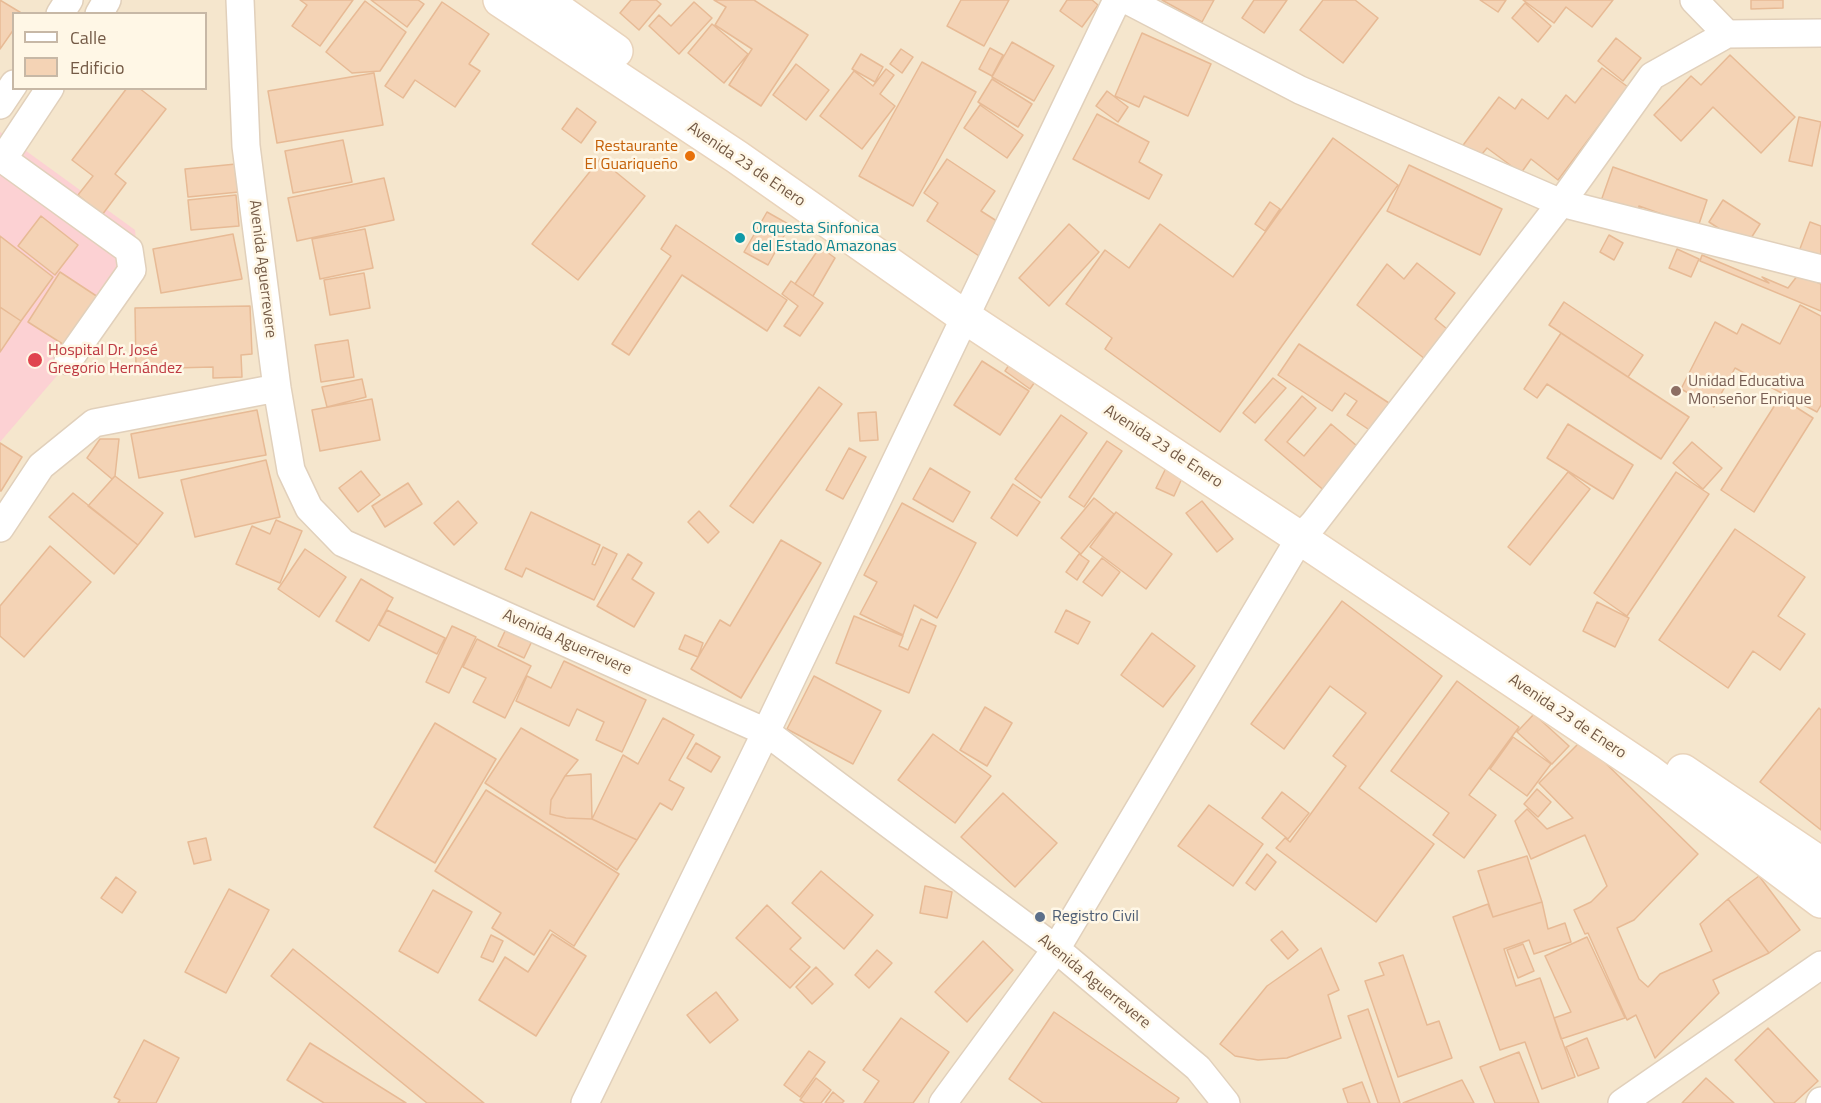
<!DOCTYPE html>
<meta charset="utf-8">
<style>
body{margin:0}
#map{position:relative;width:1821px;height:1103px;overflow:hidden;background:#fdf4df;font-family:"Titillium Web",sans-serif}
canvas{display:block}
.legend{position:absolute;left:12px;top:12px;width:195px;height:78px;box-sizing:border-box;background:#fff7e6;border:2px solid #c7b8a6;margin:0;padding:8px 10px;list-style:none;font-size:18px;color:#745a46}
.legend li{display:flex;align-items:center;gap:12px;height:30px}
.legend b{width:30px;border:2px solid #c7b8a6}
</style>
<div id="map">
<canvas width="1821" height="1103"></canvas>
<ul class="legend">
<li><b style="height:8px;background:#fff"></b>Calle</li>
<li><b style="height:16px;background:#f4d3b5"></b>Edificio</li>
</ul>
</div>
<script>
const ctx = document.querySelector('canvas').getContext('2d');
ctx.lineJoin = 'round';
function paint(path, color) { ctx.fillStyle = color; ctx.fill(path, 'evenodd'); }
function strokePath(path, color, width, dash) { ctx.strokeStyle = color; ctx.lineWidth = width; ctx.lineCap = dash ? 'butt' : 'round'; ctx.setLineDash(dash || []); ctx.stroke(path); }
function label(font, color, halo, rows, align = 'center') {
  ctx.font = font + ' "Titillium Web",sans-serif'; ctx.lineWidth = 5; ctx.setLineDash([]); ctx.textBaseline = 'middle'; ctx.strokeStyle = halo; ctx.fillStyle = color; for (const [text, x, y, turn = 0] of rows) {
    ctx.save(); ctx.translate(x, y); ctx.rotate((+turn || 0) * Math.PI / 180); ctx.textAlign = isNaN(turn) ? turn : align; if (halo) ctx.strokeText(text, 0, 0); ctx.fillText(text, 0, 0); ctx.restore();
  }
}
const residential = new Path2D(`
 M0 0H1821V1103H0ZM14 14H206V88H14Z`);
const medical = new Path2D(`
 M0 132 135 230 140 279 0 442Z`);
const building = new Path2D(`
 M0 0 23 14H14V29L0 49Z
 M300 0H353L320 46 292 26 307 5Z
 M371 0H418L424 4 407 27Z
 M631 0H656L661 4 639 30 620 13Z
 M714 0H754L808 35 761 106 729 85 752 49 715 25 726 7Z
 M961 0H1009L984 46 947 26Z
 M1067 0H1092L1098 5 1082 27 1060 11Z
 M1162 0H1214L1202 22Z
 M1254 0H1287L1264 33 1242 18Z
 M1323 0H1355L1378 18 1343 63 1300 30Z
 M1480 0H1506L1498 12Z
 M1523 0H1613L1592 27 1566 7 1554 23Z
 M1751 0H1783V8L1751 9Z
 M365 1 406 32 380 71 352 73 326 52Z
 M442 2 489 34 469 64 480 71 455 107 415 80 403 98 385 86Z
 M694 2 712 18 679 54 649 26 659 15 671 26Z
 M1525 3 1551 26 1538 42 1512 18Z
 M712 24 748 54 724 83 688 53Z
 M1142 33 1211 64 1188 116 1144 96 1139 107 1115 96Z
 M1616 38 1641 58 1623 81 1598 61Z
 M1012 42 1054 66 1034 101 992 77Z
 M990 48 1003 55 992 76 979 69Z
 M901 49 913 57 902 73 890 64Z
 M861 54 883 67 875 82 852 69Z
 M1730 55 1795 117 1761 153 1713 107 1681 141 1654 115 1691 76 1701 85Z
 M922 62 976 92 913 206 859 176Z
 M796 64 829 90 806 120 773 95Z
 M1602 68 1628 87 1558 180 1531 159 1521 173 1487 148 1477 160 1461 148 1499 97 1515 109 1522 99 1548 119 1566 95 1575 103Z
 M886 69 894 75 880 94 895 106 862 149 820 116 854 71 873 86Z
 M374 73 383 125 277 143 268 91Z
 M992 79 1032 104 1018 127 978 102Z
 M127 88H139L166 109 115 174 126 183 102 215 78 195 93 176 72 160Z
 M1107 91 1128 107 1118 122 1096 106Z
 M980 105 1023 135 1007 158 964 128Z
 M577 108 596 122 581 143 562 129Z
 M1097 114 1149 142 1139 162 1162 175 1149 199 1073 159Z
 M1799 117 1821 122 1812 166 1789 161Z
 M1333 138 1398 185 1220 432 1105 349 1112 338 1066 304 1105 250 1129 268 1160 224 1233 277Z
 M343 140 352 182 293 193 285 151Z
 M600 159 645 196 578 280 532 244Z
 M947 159 995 191 981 211 1003 225 982 258 927 221 938 203 924 193Z
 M236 164 239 192 188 197 185 169Z
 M1409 165 1502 209 1480 255 1387 211Z
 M1613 167 1707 200 1698 227 1639 206 1637 214 1601 201Z
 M384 178 394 220 297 241 288 198Z
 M236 195 239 226 191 230 188 200Z
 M1723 200 1760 224 1746 246 1709 222Z
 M1270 202 1280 209 1265 231 1255 224Z
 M767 212 790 225 768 265 744 252Z
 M41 216 78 245 55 275 18 246Z
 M1810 222 1821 226V263L1798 254Z
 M1069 224 1099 252 1049 306 1019 278Z
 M676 225 787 300 767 331 682 275 629 355 612 344 671 256 661 249Z
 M365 229 373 268 320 279 312 239Z
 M233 234 242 279 161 293 153 249Z
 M1609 235 1623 243 1614 260 1600 252Z
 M0 236 53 277 21 321 0 307Z
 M820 247 835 258 813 296 795 284Z
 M1677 249 1699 259 1691 277 1669 268Z
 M1702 255 1769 283 1762 277 1788 288 1801 271 1812 280 1821 284V311L1700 261Z
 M1417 263 1455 293 1435 319 1453 334 1430 363 1357 305 1387 264 1404 279Z
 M60 272 101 299 69 348 28 322Z
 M364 273 370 308 330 315 324 280Z
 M791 281 823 303 800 336 784 326 798 306 782 294Z
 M1564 302 1643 355 1628 377 1549 325Z
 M1800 305 1821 316V405L1817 412 1735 368 1714 407 1681 389 1715 322 1737 334 1742 324 1780 344Z
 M250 306 252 354 241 355 242 377 213 378V367L136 369 135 308Z
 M0 307 21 321 0 352Z
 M1561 333 1689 417 1661 459 1547 384 1537 398 1524 389Z
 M348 340 354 377 321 382 315 345Z
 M1299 344 1392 405 1374 433 1347 415 1357 401 1345 393 1332 411 1278 375Z
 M1013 359 1039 376 1030 389 1005 371Z
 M982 361 1029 391 1000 435 954 405Z
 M1273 378 1286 388 1255 423 1243 413Z
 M362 379 366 397 327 407 322 387Z
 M819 387 842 404 753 523 730 506Z
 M1302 396 1316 408 1287 442 1304 456 1331 424 1363 451 1327 493 1265 440Z
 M1780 397 1813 418 1754 512 1721 490Z
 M372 399 380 440 320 451 312 410Z
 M257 410 266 455 139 478 131 434Z
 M876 412 878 440 860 441 858 413Z
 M1061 415 1087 433 1041 498 1015 479Z
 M1568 424 1633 465 1613 499 1547 458Z
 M100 439H119L115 476 112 479 87 458Z
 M1107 441 1122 451 1084 507 1069 497Z
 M1692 442 1722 468 1703 489 1673 463Z
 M0 443 22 457 1 491H0Z
 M849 448 866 457 843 499 826 490Z
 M266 460 280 517 195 537 181 480Z
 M930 468 970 492 953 522 913 499Z
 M1166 468 1183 476 1174 496 1156 488Z
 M361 471 380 495 358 512 339 488Z
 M1568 472 1590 489 1530 565 1508 547Z
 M1676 472 1709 494 1627 616 1594 593Z
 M115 476 163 513 138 545 88 506Z
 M408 483 422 504 385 527 372 506Z
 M1013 484 1040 502 1017 536 991 518Z
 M73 493 138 545 114 574 49 517Z
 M1094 498 1114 514 1081 554 1061 538Z
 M458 501 477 523 454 545 434 523Z
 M1202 501 1233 539 1217 552 1186 513Z
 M902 503 976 543 937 618 914 605 903 635 860 614 877 582 864 575Z
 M699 511 719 532 708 543 688 522Z
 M531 512 600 545 592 564 595 565 603 547 617 554 594 600 526 568 522 577 505 569Z
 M1116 512 1172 554 1146 589 1090 547Z
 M276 520 302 531 280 583 236 564 252 526 270 534Z
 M1735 529 1805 577 1778 616 1805 634 1780 670 1753 651 1728 688 1659 640Z
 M781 540 821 563 741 698 691 669 720 620 730 626Z
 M50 546 91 582 24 657 0 636V606Z
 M305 549 346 577 319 617 278 589Z
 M628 554 642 563 632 579 654 593 634 627 597 606Z
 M1079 554 1089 561 1077 580 1066 572Z
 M1102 558 1120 572 1102 596 1083 582Z
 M361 579 393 598 369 641 336 621Z
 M1342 601 1442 676 1359 788 1434 844 1376 922 1276 848 1285 838 1290 842 1346 766 1333 756 1366 713 1330 686 1284 749 1251 724Z
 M1597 602 1629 618 1615 647 1583 631Z
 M387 610 445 638 437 654 379 625Z
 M1066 610 1090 622 1078 644 1055 632Z
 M854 616 903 636 899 646 908 650 921 619 936 626 909 693 836 663Z
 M452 626 476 637 449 693 426 682Z
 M506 629 532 641 524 658 498 646Z
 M1152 633 1195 666 1163 707 1121 675Z
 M685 635 703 643 698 657 679 649Z
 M477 639 531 666 505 718 473 702 486 678 463 667Z
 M564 661 646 700 622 752 596 740 604 722 577 709 569 726 516 701 527 676 551 688Z
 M814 676 881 711 853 764 787 729Z
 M1457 681 1519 727 1469 795 1496 815 1464 858 1433 835 1449 813 1391 771Z
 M985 707 1012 723 987 766 960 750Z
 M1819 708 1821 710V830L1760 782Z
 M1534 714 1569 746 1552 764 1517 732Z
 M663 718 694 735 669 780 684 788 672 810 660 803 637 840 592 819 623 755 638 764Z
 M435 723 496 759 435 863 374 827Z
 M521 728 578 760 565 776 551 800 550 814 566 818 592 819 637 840 617 870 485 783Z
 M933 734 991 776 955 823 898 780Z
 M1513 737 1551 764 1527 796 1490 769Z
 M1582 740 1698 854 1634 920 1617 928 1639 979 1648 987 1660 974 1712 951 1700 924 1728 899 1769 953 1713 980 1719 993 1655 1058 1636 1015 1627 1020 1588 933 1585 934 1574 910 1591 902 1607 886 1585 835 1531 859 1515 821 1527 809 1547 829 1573 818 1539 783Z
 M696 743 720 757 711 772 687 758Z
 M591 774 592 819 566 818 550 814 551 800 565 776Z
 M1537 789 1551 802 1538 817 1524 804Z
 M486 790 619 874 574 946 550 930 534 955 492 928 501 913 435 871Z
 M1282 792 1309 813 1288 839 1262 818Z
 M1003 793 1057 843 1015 887 961 837Z
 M1209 805 1263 844 1233 886 1178 846Z
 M206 838 211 860 194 864 188 842Z
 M1267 854 1276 862 1255 890 1246 883Z
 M1527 856 1542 902 1493 917 1478 871Z
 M821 871 873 915 844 949 792 903Z
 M1759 876 1800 930 1769 953 1728 899Z
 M116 877 136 892 122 913 101 898Z
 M925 886 952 892 947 918 920 913Z
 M229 889 269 910 226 993 185 972Z
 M433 890 472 912 438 973 399 951Z
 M1542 902 1548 929 1565 923 1571 942 1534 954 1529 940 1504 949 1516 986 1540 978 1575 1077 1542 1089 1525 1042 1500 1050 1453 917 1488 904 1493 917Z
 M767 905 801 938 790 949 810 967 790 988 736 938Z
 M1282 931 1298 950 1288 959 1271 940Z
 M552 934 586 956 536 1036 479 1000 505 957 528 972Z
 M491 935 503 941 493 962 481 957Z
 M1587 937 1625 1018 1561 1039 1554 1018 1571 1012 1545 956Z
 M983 941 1013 970 967 1022 935 992Z
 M1523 944 1534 971 1518 978 1507 950Z
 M1321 948 1339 990 1328 995 1341 1038 1287 1058 1258 1060 1235 1056 1220 1044 1267 986Z
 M293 949 484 1103H427L271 976Z
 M877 950 892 963 869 988 855 975Z
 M1403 955 1427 1025 1439 1021 1452 1058 1398 1077 1365 981 1384 975 1379 963Z
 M816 967 833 984 812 1004 796 987Z
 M716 992 738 1020 710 1043 687 1015Z
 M1368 1009 1400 1103H1378L1348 1016Z
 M1054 1012 1179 1098 1176 1103H1043L1009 1079Z
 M901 1018 949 1052 913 1103H864L879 1081 863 1070Z
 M1768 1028 1818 1081 1794 1103H1775L1735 1060Z
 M1587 1038 1599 1068 1578 1076 1566 1047Z
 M144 1040 179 1058 156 1103H118L120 1100 114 1097Z
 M310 1043 406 1103H324L287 1080Z
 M809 1051 825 1062 800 1097 784 1085Z
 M1519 1052 1539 1103H1495L1480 1067Z
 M816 1078 831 1090 821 1103H805L800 1100Z
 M1706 1078 1734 1103H1682Z
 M1462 1080 1474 1103H1403Z
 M1362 1082 1370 1103H1348L1343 1089Z
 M833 1092 844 1101 842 1103H825Z`);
const street = new Path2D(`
 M240 0 246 146 277 388 291 470 309 508 343 543 766 732 1056 949 1198 1068 1226 1103
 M1127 0 1300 90 1561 203 1821 269
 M1694 0 1727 34
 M60 14 69 0
 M99 14 107 0
 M0 105 14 84
 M0 157 129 250 132 270 68 361
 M3 159 50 88
 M0 528 41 466 94 423 277 388
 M585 1103 766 732 1117 0
 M943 1103 1056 949 1300 538 1314 523 1561 203 1652 76 1727 34 1821 33
 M1622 1103 1821 965
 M1820 1103 1821 1101`);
const secondary = new Path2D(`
 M500 0 737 157 965 317 1300 538 1648 771 1821 901
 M544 0 616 51
 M1683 771 1821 864`);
const markers = [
 [690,156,6,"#e8710a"],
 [740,238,6,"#0f9aa8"],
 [35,360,8,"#e0444e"],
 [1676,391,6,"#8d6e63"],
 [1040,917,6,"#5c6f8a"]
];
const foodNames = [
 ["Restaurante",678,147],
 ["El Guariqueño",678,165]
];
const streetNames = [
 ["Avenida 23 de Enero",746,165,34],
 ["Avenida Aguerrevere",262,269,83],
 ["Avenida 23 de Enero",1163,447,33],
 ["Avenida Aguerrevere",567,643,24],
 ["Avenida 23 de Enero",1567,717,34],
 ["Avenida Aguerrevere",1094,982,39]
];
const cultureNames = [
 ["Orquesta Sinfonica",752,229],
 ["del Estado Amazonas",752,247]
];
const healthNames = [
 ["Hospital Dr. José",48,351],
 ["Gregorio Hernández",48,369]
];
const educationNames = [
 ["Unidad Educativa",1688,382],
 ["Monseñor Enrique",1688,400]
];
const serviceNames = [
 ["Registro Civil",1052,917]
];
paint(residential, '#f5e6cd');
paint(medical, '#fcd1d3');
paint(building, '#f4d3b5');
strokePath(building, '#e7ba95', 1.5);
strokePath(street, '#e1d0bb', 30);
strokePath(secondary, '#e9d3ba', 36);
strokePath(street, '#fff', 27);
strokePath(secondary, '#fff', 33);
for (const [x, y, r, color] of markers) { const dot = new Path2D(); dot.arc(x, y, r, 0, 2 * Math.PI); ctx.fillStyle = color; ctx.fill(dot); strokePath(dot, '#fff7e6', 2); }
label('16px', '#c56008', '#fff7e6', foodNames, 'right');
label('16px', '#745a46', '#fff7e6', streetNames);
label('16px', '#0d838f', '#fff7e6', cultureNames, 'left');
label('16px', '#be3a42', '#fff7e6', healthNames, 'left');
label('16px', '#785e54', '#fff7e6', educationNames, 'left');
label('16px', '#4e5e75', '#fff7e6', serviceNames, 'left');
</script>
